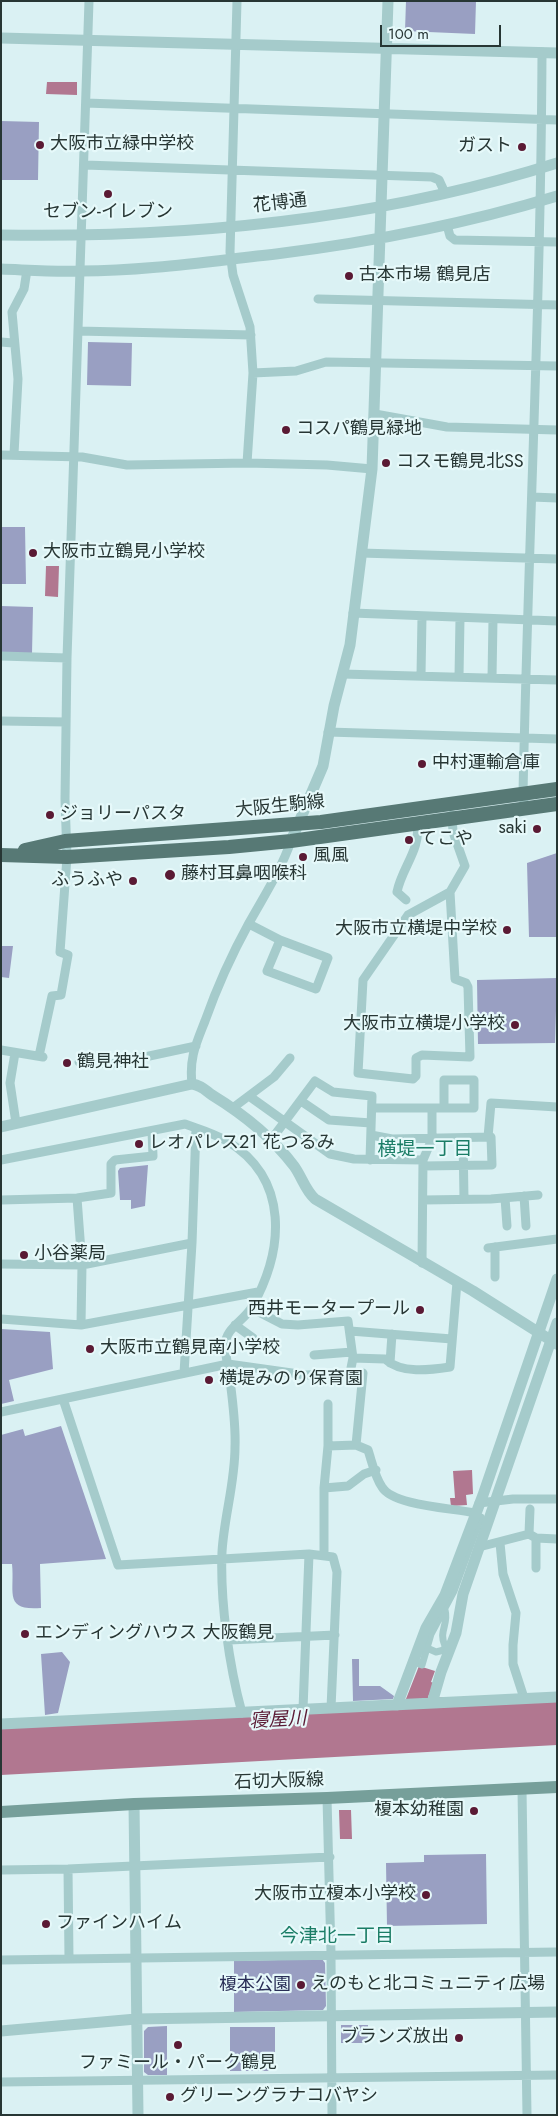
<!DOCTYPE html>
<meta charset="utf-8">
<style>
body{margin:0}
#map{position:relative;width:558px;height:2116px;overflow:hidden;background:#daf1f3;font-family:Jost,sans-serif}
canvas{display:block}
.frame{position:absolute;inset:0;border:2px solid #273634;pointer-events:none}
.scale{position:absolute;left:380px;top:25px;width:121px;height:22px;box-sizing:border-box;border:2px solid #273634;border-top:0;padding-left:6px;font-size:15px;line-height:18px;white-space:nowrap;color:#273634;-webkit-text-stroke:4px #e6f9fa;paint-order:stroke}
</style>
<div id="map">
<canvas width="558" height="2116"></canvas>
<div class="frame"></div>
<div class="scale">100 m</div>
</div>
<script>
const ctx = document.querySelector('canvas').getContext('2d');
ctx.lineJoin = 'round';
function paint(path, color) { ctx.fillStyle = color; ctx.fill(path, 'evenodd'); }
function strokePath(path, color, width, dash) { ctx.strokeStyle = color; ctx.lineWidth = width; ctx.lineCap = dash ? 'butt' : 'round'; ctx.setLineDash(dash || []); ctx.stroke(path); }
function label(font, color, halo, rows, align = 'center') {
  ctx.font = font + ' Jost,"Noto Sans JP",sans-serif'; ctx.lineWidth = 4.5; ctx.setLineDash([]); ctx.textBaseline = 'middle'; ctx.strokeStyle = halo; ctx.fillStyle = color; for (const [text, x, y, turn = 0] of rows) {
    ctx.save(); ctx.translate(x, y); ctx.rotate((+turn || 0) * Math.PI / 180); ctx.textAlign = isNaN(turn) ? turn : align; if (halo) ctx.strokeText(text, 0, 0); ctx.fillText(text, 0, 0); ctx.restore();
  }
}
const green = new Path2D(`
 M406 1H476L475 34 405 31Z
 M1 121 39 122 38 180H1Z
 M88 342 132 343 131 386 87 385Z
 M1 527H25L26 584H1Z
 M1 606 33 607 32 654H1Z
 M557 853V937H529L527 863Z
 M1 946H13L9 978 1 977Z
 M557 978 555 1043 478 1044 477 980Z
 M148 1165 145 1206 131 1209V1200H120L118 1171 120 1168Z
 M1 1329 50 1332 53 1369 9 1380 14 1401 1 1404Z
 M61 1426 106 1559 40 1564 41 1608C3 1611 15 1592 12 1564H1V1435L23 1429 25 1436Z
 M62 1652 70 1662 58 1713 45 1715 41 1654Z
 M352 1659H359V1686H380L394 1696 393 1699 353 1701Z
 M486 1854 487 1924 387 1926 386 1863 424 1862V1855Z
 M322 1959 325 1963 326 2006 323 2010 234 2012V1961Z
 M341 2025H368V2043H341Z
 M167 2026V2075H148L144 2072V2031L148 2027Z
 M230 2027H275V2071H230Z`);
const water = new Path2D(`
 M47 82H77V95L46 94Z
 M46 566H59L58 597 45 596Z
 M472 1470 473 1494 466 1495 467 1505 451 1506 450 1498H455L453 1471Z
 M419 1666 435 1671 431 1682 434 1683 428 1697 557 1701V1745L1 1775V1728L402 1709Z
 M339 1810H351L352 1839H340Z`);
const pedestrian = new Path2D(`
 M427 1648 436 1652 444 1650 445 1646C438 1631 449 1625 445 1610
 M412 1661 422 1665 431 1634 454 1591 481 1517`);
const minor = new Path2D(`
 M237 1 230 252 233 275 250 327 253 373 247 463
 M86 103 557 120
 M85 165 432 177 439 180 445 193
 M447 225 450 236 455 240 557 242
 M318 299 557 305
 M78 331 251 335
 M1 342 13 343
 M253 373 296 371 326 362 557 366
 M375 414 447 427 557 430
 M14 454 18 379 12 312 24 289 27 270
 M1 455 82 457 127 465 247 463 327 465 372 469
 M532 497 557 498
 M361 553 557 559
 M353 613 557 621
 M1 656 67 658
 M342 674 557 680
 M421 676 422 616
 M459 677 460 618
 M492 678 493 619
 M1 721 66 722
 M328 732 557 739
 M525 809 523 794C528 547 541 300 542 52
 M450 892 408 915 363 980 358 1073 413 1079 416 1076V1058L422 1055 470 1057 468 987 466 983 455 979 450 892 465 866 453 832 452 815
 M406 900 397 892C402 867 421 850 417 824
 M249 924 280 940 328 958 316 989 267 971 280 940
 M1 1050 43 1057
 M15 1053 10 1083 16 1123
 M39 1056 52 996 61 995 68 955 60 952 67 857 65 799 67 658 89 1
 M79 1062 112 1064 196 1046
 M192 1084C189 1058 196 1044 205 1021 217 987 232 954 249 923 264 896 281 870 291 841
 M249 1096 330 1154 354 1159 423 1160
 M301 1101 329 1120 371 1123
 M234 1107 274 1077 290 1058
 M372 1108H376C409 1108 441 1108 474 1108V1080H444V1108
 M371 1135 392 1139 491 1137 492 1165 423 1166
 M488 1137 491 1103 557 1107
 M463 1138 464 1199
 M271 1140 315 1081 333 1092 372 1096 370 1160
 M1 1160 185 1124C199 1129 213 1133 227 1141 290 1179 284 1250 252 1307 244 1321 225 1328 225 1346 225 1354 228 1364 229 1372 232 1397 236 1422 235 1447 235 1483 224 1517 222 1552 220 1602 229 1665 242 1713
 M524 1196 526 1226
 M77 1198 82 1265 81 1325
 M505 1198 507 1226
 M1 1200 77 1198 111 1193V1164L115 1160 153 1156 152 1131
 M423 1200 491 1199 538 1195
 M488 1248 557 1239
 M422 1263 423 1160 432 1139V1108
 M1 1264 82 1265 192 1243 196 1128
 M495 1277V1247
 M251 1308 282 1324 298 1325 348 1321 353 1358 350 1373
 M1 1319 81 1325 258 1292
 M235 1325 253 1338
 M350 1331 452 1339
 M314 1355 352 1352
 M353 1358 385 1359C401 1374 430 1370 450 1367L457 1282
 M390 1363 392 1334
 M184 1373 192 1243
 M63 1399 118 1565 309 1554 333 1557 337 1572 331 1708
 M1 1412 228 1364 306 1375 363 1373 356 1445 368 1450C372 1462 375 1477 382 1487 393 1506 454 1508 475 1513
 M328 1446 356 1445
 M324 1488 348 1486 364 1474 376 1470
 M479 1503 513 1499H557
 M530 1509 529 1534 536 1538V1568
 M536 1538 557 1539
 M500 1543 503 1574 516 1613 513 1645V1664L524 1698
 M479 1547 529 1534
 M324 1554V1488L328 1446V1404
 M229 1640 335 1635
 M303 1709 309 1554
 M522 1789 527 2115
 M327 1798 331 1954 332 2115
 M68 1869 69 1959
 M1 1870 68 1869 330 1857
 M1 1960 557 1952
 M1 2082 557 2075`);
const tertiary = new Path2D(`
 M1 38 557 53
 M1 235C189 238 378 220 557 163
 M1 269C28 270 54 272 81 271 146 271 211 261 276 254 371 242 465 224 557 196
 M291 841 323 766 334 706 350 645 372 469 388 1
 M1 1127 192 1084C201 1085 205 1090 212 1095 243 1114 272 1137 294 1166 302 1177 305 1190 315 1199L473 1291 557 1344
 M432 1703 441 1672 456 1633 463 1594 557 1323
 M397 1705 426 1628 445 1595 483 1495 557 1279
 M1 1724 557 1697
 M134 1804 138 2115
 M1 2031 136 2019 557 2012`);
const secondary = new Path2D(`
 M1 1812 134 1804 327 1798 557 1787`);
const primary = new Path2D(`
 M25 850 65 841 321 822 557 789
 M1 855 67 857 229 847 291 841 557 804`);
const markers = [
 [40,145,5,"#5a1a34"],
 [522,147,5,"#5a1a34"],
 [108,194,5,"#5a1a34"],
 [349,276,5,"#5a1a34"],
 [286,430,5,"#5a1a34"],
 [386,463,5,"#5a1a34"],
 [33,553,5,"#5a1a34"],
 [422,764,5,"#5a1a34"],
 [50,815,5,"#5a1a34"],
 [537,829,5,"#5a1a34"],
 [409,840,5,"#5a1a34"],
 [303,857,5,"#5a1a34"],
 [170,875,6,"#5a1a34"],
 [133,881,5,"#5a1a34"],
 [507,930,5,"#5a1a34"],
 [515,1025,5,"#5a1a34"],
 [67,1063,5,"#5a1a34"],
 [139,1144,5,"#5a1a34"],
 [24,1255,5,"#5a1a34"],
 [420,1310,5,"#5a1a34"],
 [90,1349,5,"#5a1a34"],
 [209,1380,5,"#5a1a34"],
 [25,1634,5,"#5a1a34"],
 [474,1811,5,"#5a1a34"],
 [426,1895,5,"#5a1a34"],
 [46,1924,5,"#5a1a34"],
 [301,1985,5,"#5a1a34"],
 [459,2038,5,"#5a1a34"],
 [178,2045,5,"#5a1a34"],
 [170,2097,5,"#5a1a34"]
];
const poiNames = [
 ["大阪市立緑中学校",50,145],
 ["ガスト",512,147,"right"],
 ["セブン-イレブン",108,213,"center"],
 ["古本市場 鶴見店",359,276],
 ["コスパ鶴見緑地",296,430],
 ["コスモ鶴見北SS",396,463],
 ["大阪市立鶴見小学校",43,553],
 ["中村運輸倉庫",432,764],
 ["ジョリーパスタ",60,815],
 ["saki",527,829,"right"],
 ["てこや",419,840],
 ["風風",313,857],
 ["藤村耳鼻咽喉科",181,875],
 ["ふうふや",123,881,"right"],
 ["大阪市立横堤中学校",497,930,"right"],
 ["大阪市立横堤小学校",505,1025,"right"],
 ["鶴見神社",77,1063],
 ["レオパレス21 花つるみ",149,1144],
 ["小谷薬局",34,1255],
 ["西井モータープール",410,1310,"right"],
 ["大阪市立鶴見南小学校",100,1349],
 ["横堤みのり保育園",219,1380],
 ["エンディングハウス 大阪鶴見",35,1634],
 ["榎本幼稚園",464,1811,"right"],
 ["大阪市立榎本小学校",416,1895,"right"],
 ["ファインハイム",56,1924],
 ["えのもと北コミュニティ広場",311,1985],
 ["ブランズ放出",449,2038,"right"],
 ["ファミール・パーク鶴見",178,2064,"center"],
 ["グリーングラナコバヤシ",180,2097]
];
const streetNames = [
 ["花博通",280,204,-6],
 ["大阪生駒線",280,807,-6],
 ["石切大阪線",279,1782,-2]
];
const parkNames = [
 ["榎本公園",255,1986]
];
const neighbourhoodNames = [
 ["横堤一丁目",425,1150],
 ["今津北一丁目",337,1937]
];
const waterNames = [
 ["寝屋川",278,1721,-3]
];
paint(green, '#999fc2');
paint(water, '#b17790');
strokePath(pedestrian, '#a5cbcb', 7);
strokePath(minor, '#a5cbcb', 9);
strokePath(tertiary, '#a5cbcb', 11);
strokePath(secondary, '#769f9a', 12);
strokePath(primary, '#577975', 14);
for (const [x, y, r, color] of markers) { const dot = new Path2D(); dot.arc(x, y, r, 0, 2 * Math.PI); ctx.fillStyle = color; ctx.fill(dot); strokePath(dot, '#e6f9fa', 2); }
label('18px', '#273634', '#e6f9fa', poiNames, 'left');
label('18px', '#273634', '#e6f9fa', streetNames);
label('18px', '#292e56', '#e6f9fa', parkNames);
label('19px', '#1b7d66', '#e6f9fa', neighbourhoodNames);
label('italic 19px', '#5a1a34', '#e6f9fa', waterNames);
</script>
